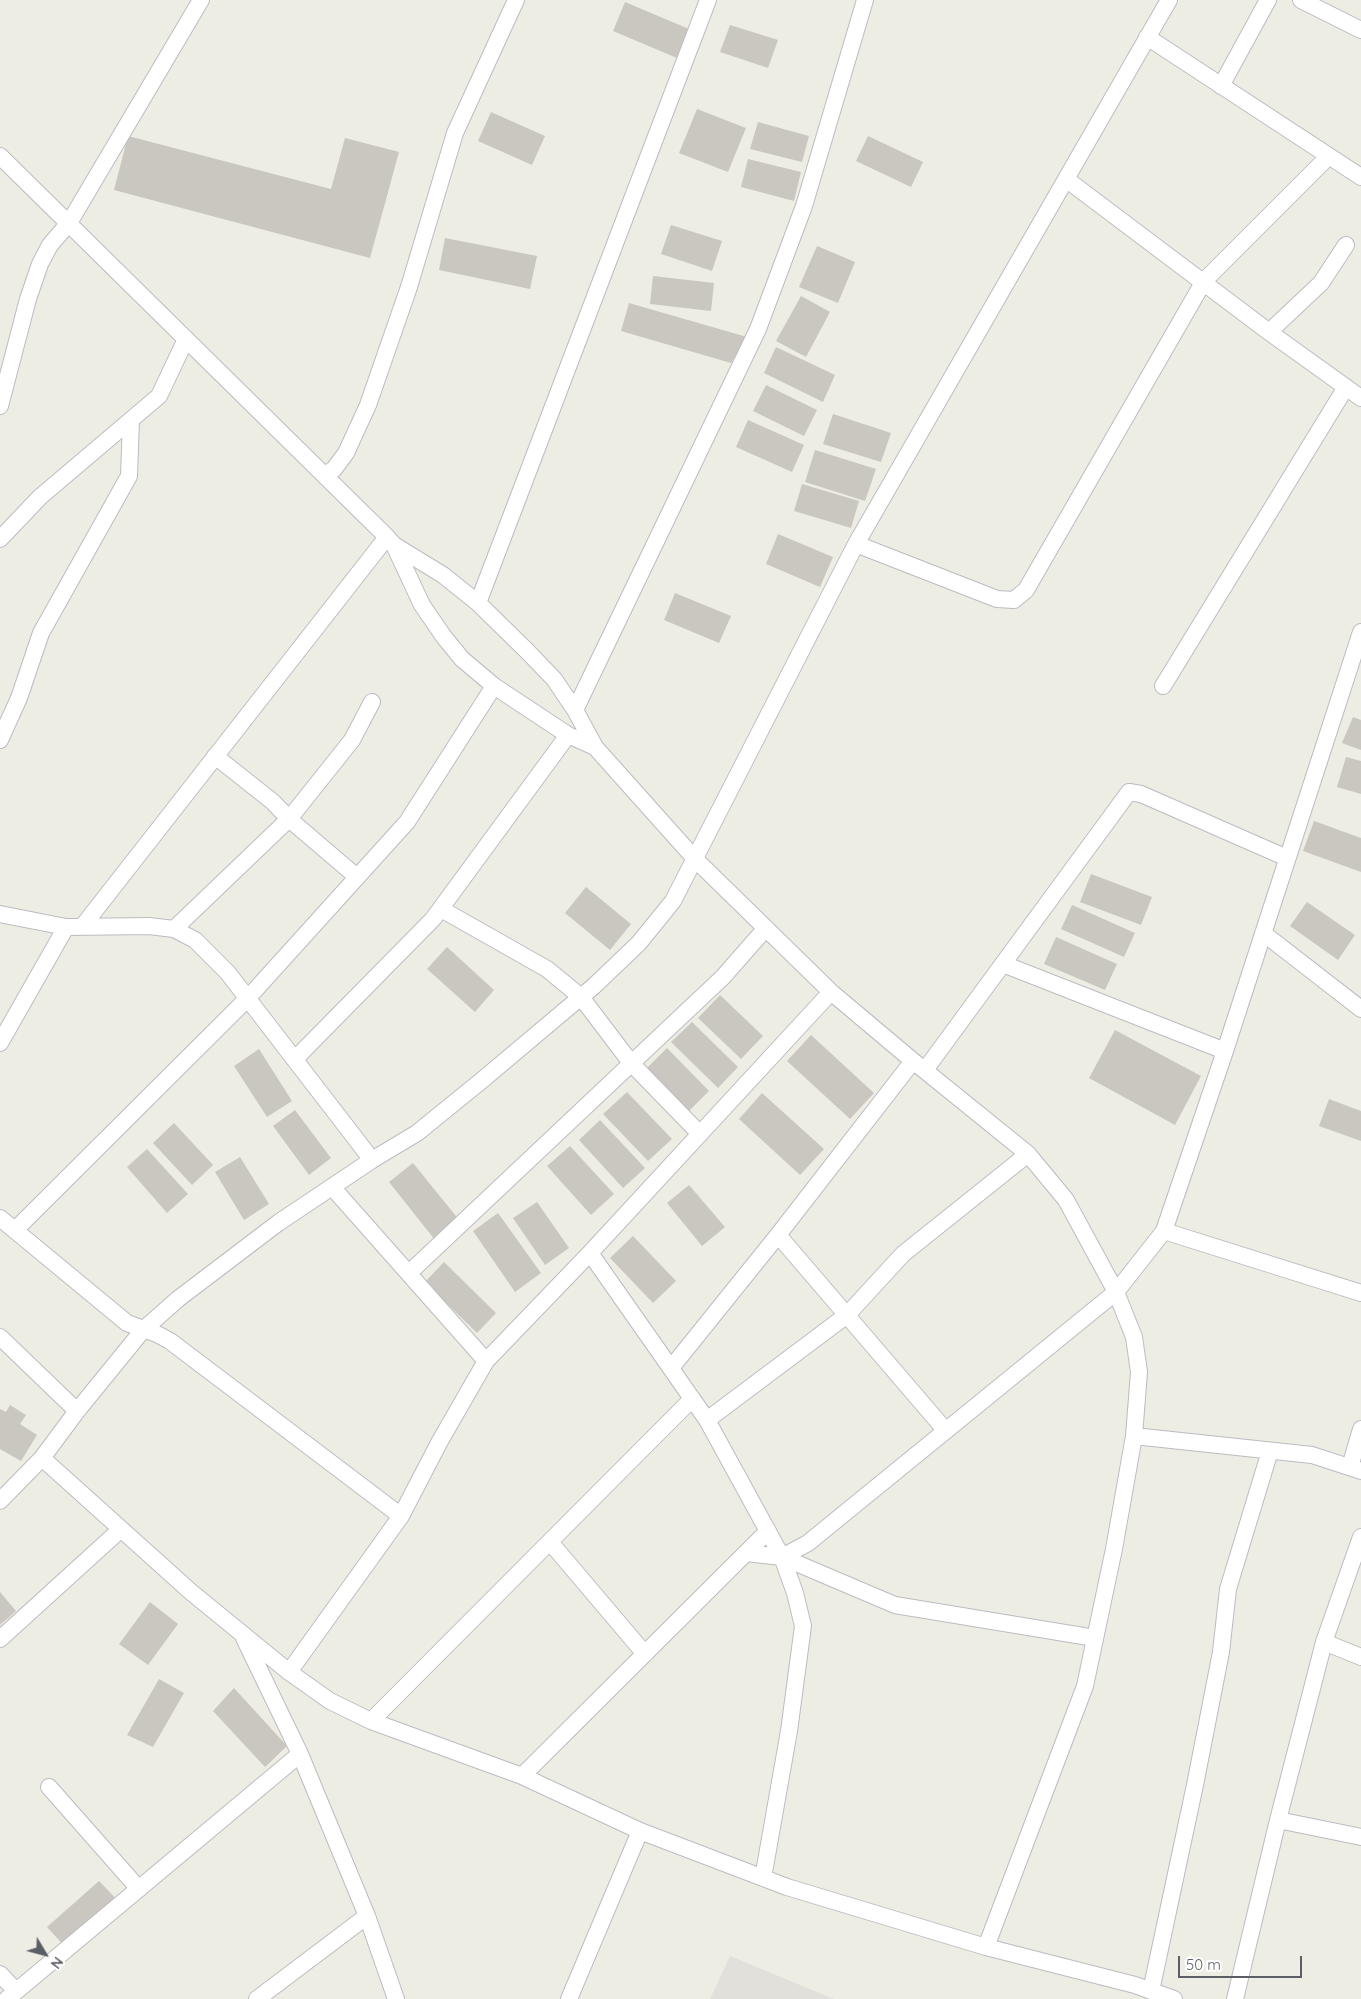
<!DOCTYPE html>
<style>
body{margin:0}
#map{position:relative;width:1361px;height:1999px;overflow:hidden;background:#eeede3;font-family:Quicksand,sans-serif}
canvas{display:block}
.north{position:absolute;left:20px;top:1929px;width:50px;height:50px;-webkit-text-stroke:4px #fff;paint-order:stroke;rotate:127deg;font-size:14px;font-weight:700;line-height:20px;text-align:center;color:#5b5e64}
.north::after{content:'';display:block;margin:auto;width:18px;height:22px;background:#5b5e64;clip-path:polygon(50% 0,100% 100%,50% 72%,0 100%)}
.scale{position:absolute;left:1178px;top:1956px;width:124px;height:22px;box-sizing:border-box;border:2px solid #5b5e64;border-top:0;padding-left:6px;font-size:15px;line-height:18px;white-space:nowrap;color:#5b5e64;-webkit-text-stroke:4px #fff;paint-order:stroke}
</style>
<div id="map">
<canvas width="1361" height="1999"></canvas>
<div class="north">N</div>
<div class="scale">50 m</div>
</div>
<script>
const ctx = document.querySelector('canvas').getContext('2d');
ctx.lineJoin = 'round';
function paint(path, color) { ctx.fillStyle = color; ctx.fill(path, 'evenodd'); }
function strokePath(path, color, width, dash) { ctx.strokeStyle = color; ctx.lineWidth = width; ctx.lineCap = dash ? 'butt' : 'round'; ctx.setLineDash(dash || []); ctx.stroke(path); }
const industrial = new Path2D(`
 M730 1956 834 1999H710Z`);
const building = new Path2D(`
 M625 2 689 29 677 58 613 31Z
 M730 25 778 40 768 68 720 52Z
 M697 109 746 128 728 172 679 153Z
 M491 112 545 136 532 165 478 141Z
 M758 122 809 136 802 162 750 149Z
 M128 136 331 189 345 138 399 152 370 258 114 190Z
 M868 136 923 162 911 187 856 161Z
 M748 159 801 172 794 201 741 187Z
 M671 225 722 241 712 271 661 254Z
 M445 238 537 256 530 289 439 270Z
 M817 246 855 262 838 303 799 287Z
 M653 276 714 283 711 311 650 304Z
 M801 296 830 312 806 357 776 341Z
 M629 303 747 337 731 363 621 331Z
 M776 347 835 375 823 402 764 373Z
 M766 385 817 410 804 436 753 411Z
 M833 414 891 433 881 462 823 444Z
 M748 420 804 445 792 472 736 447Z
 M815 450 876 469 865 501 805 482Z
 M802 484 859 501 851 528 794 511Z
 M778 534 833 557 820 587 766 564Z
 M675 593 731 616 719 643 664 620Z
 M1353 717 1361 720V750L1342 743Z
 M1346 757 1361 761V794L1337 787Z
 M1314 821 1361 838V872L1303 851Z
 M1091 874 1152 897 1141 925 1080 902Z
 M586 887 631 924 610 950 565 913Z
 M1307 902 1355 935 1338 960 1290 926Z
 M1072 905 1135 933 1124 957 1061 929Z
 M1056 937 1117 964 1105 990 1044 964Z
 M447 947 494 990 475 1012 427 969Z
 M720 995 763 1036 741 1059 698 1018Z
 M692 1022 738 1067 718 1088 671 1042Z
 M1115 1030 1201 1076 1175 1125 1089 1078Z
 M811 1035 874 1093 850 1119 787 1061Z
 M667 1048 709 1091 688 1112 646 1069Z
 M259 1049 292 1101 267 1117 234 1066Z
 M627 1092 672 1139 648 1161 603 1114Z
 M762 1093 824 1149 800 1175 739 1119Z
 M1329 1099 1361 1111V1141L1319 1126Z
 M295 1110 331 1158 309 1175 273 1126Z
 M600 1120 645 1168 623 1188 579 1140Z
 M174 1123 213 1165 192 1185 153 1143Z
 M570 1146 614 1194 591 1215 547 1166Z
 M147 1149 188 1194 167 1213 127 1167Z
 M240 1157 269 1204 244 1220 215 1172Z
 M413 1163 460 1221 435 1240 389 1182Z
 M689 1185 725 1227 702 1246 667 1203Z
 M537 1202 569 1248 545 1265 513 1218Z
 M498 1213 541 1273 515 1292 473 1231Z
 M633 1236 676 1281 653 1303 610 1258Z
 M444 1262 496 1313 477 1333 425 1282Z
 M10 1405 26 1415 20 1424 37 1435 21 1461 0 1449V1409L6 1412Z
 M0 1592 16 1611 0 1625Z
 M150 1602 178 1624 148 1665 119 1644Z
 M159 1679 184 1693 153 1747 127 1735Z
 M234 1688 287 1746 265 1767 213 1711Z
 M99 1881 121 1904 67 1949 47 1927Z`);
const street = new Path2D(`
 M1301 0 1361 30
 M1147 37 1361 177
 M1221 86 1268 0
 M0 156 387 537 394 545 422 605 444 637 462 659 494 686 568 735 595 747
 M1066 179 1269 332 1361 398
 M1269 332 1321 283 1346 245
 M0 406 28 299 40 264 50 245 69 223 201 0
 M325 475 334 469 346 453 368 405 409 287 455 133 516 0
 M0 539 40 497 159 396 186 339
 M856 544 997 599 1014 600 1026 590 1204 281 1329 156
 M394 545 443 575 478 603 527 651 554 679 575 710 595 747 696 860 831 992 913 1061 1028 1154 1066 1200 1116 1292 1134 1337 1139 1372 1134 1436 1114 1549 1085 1686 986 1947
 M478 603 708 0
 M1163 686 1346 387
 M575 710 758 329 804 206 865 0
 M0 740 19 698 41 633 129 476 131 420
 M215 756 273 802 289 819 357 877
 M441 909 547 969 581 997 631 1063 700 1134
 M0 914 66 927 149 926 174 929 195 940 228 973 372 1160
 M82 927 387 537
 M174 929 289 819 352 740 372 702
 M1263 933 1361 1009
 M1003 964 1225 1051
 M0 1043 66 927
 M295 1059 433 919 568 735
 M925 1070 1129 792 1141 794 1287 858
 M332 1187 486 1361
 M0 1218 127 1323 157 1334 170 1341 401 1516
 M15 1230 247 999 407 822 494 686
 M1164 1231 1361 1293
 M778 1235 946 1431
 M590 1253 707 1420 782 1557 795 1593 803 1626 789 1731 763 1878
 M409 1273 723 977 766 928
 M0 1337 77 1411
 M671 1368 778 1235 913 1061
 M707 1420 847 1315 903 1254 1028 1154
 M1134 1436 1312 1455 1361 1471
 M42 1458 191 1592 289 1672 330 1701 371 1721 522 1776 640 1831 787 1887 986 1947 1135 1985 1174 1999
 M1350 1467 1361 1429
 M0 1501 42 1458 77 1411 143 1330 178 1299 278 1223 372 1160 417 1133 481 1081 594 986 639 943 673 901 856 544 1169 0
 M550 1542 645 1654
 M746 1553 782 1557 895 1605 1095 1638
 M782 1557 808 1543 1116 1292 1164 1231 1225 1051 1361 632
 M244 1638 300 1754 367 1916 396 1999
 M0 1639 120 1530
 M1324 1642 1361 1657
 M289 1672 401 1516 440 1441 486 1361 590 1253 831 992
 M371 1721 692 1399
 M522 1776 768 1531
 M49 1787 139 1889
 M1278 1820 1361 1837
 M0 1974 16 1991
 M1151 1991 1195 1785 1221 1652 1228 1589 1270 1451
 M7 1999 300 1754
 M257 1999 367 1916
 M569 1999 640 1831
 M1235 1999 1278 1820 1324 1642 1361 1537`);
paint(industrial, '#e2e0db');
paint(building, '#c9c7c0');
strokePath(street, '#bbbcc2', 18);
strokePath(street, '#fff', 16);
</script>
